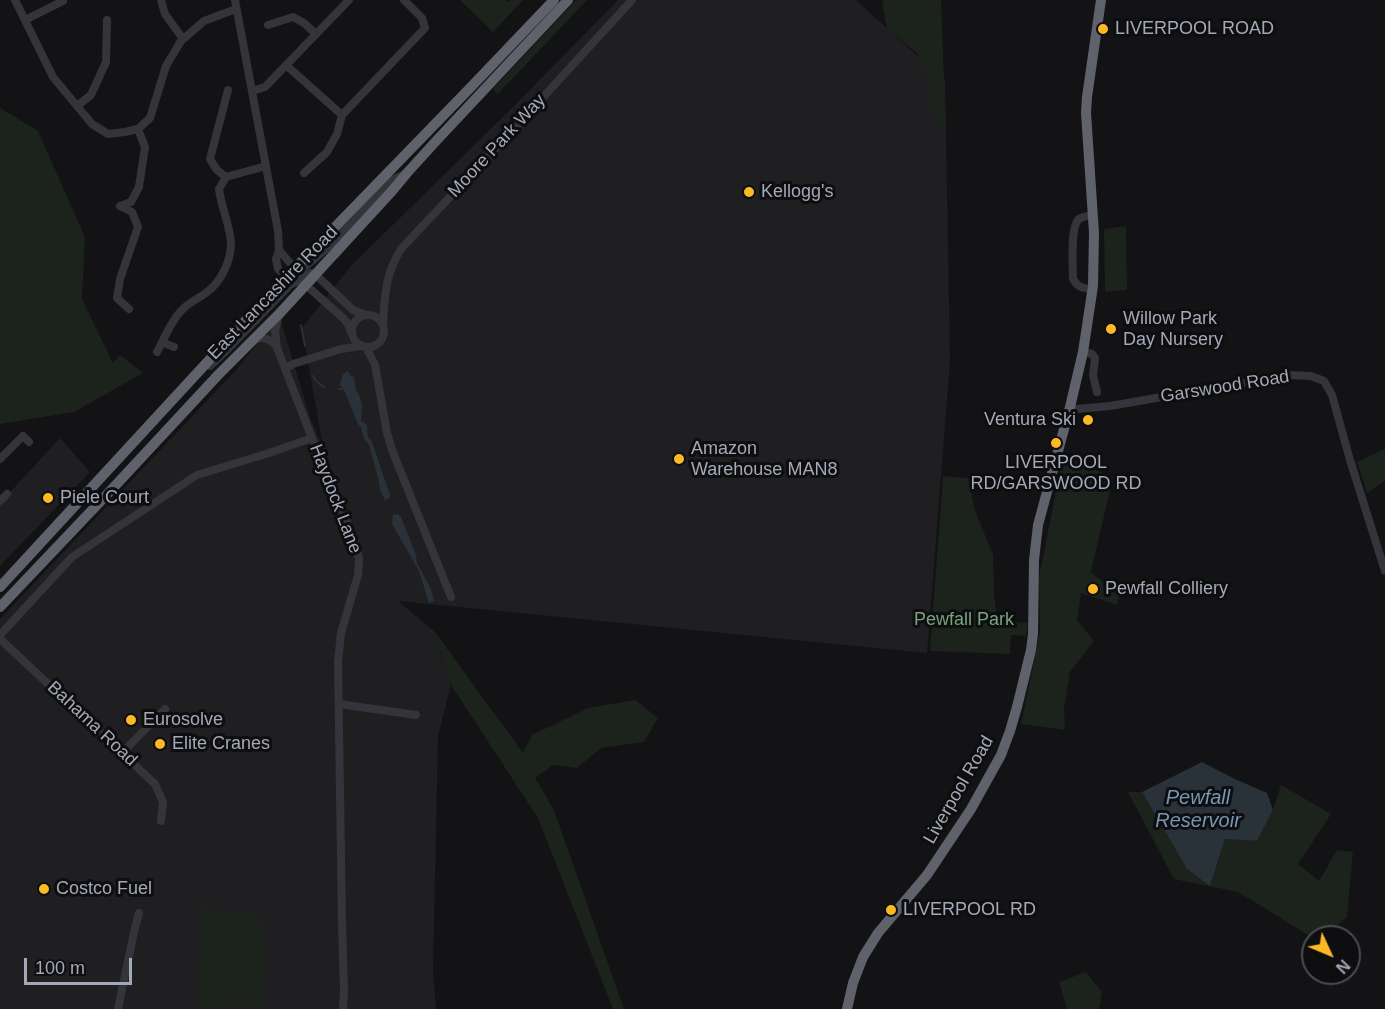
<!DOCTYPE html>
<style>
body{margin:0}
#map{position:relative;width:1385px;height:1009px;overflow:hidden;background:#131315;font-family:Arial,sans-serif}
canvas{display:block}
.north{position:absolute;left:1301px;top:925px;width:60px;height:60px;box-sizing:border-box;background:#0e0e10;border:2px solid #4a4c52;border-radius:50%;rotate:134deg;font-size:16px;font-weight:700;line-height:24px;text-align:center;color:#a4a9b6}
.north::after{content:'';display:block;margin:auto;width:21px;height:27px;background:#fcb924;clip-path:polygon(50% 0,100% 100%,50% 72%,0 100%)}
.scale{position:absolute;left:24px;top:958px;width:108px;height:27px;box-sizing:border-box;border:3px solid #a4a9b6;border-top:0;padding-left:8px;font-size:18px;line-height:21px;white-space:nowrap;color:#a4a9b6;-webkit-text-stroke:4px #0e0e10;paint-order:stroke}
</style>
<div id="map">
<canvas width="1385" height="1009"></canvas>
<div class="north">N</div>
<div class="scale">100 m</div>
</div>
<script>
const ctx = document.querySelector('canvas').getContext('2d');
ctx.lineJoin = 'round';
function paint(path, color) { ctx.fillStyle = color; ctx.fill(path, 'evenodd'); }
function strokePath(path, color, width, dash) { ctx.strokeStyle = color; ctx.lineWidth = width; ctx.lineCap = dash ? 'butt' : 'round'; ctx.setLineDash(dash || []); ctx.stroke(path); }
function label(font, color, halo, rows, align = 'center') {
  ctx.font = font + ' Arial,sans-serif'; ctx.lineWidth = 6; ctx.setLineDash([]); ctx.textBaseline = 'middle'; ctx.strokeStyle = halo; ctx.fillStyle = color; for (const [text, x, y, turn = 0] of rows) {
    ctx.save(); ctx.translate(x, y); ctx.rotate((+turn || 0) * Math.PI / 180); ctx.textAlign = isNaN(turn) ? turn : align; if (halo) ctx.strokeText(text, 0, 0); ctx.fillText(text, 0, 0); ctx.restore();
  }
}
const built = new Path2D(`
 M618 0H856L945 81 950 361 927 653 398 601 435 632 451 685 438 736 433 971 436 1009H0V619L237 369 279 315 311 420 323 447 302 328 350 267 515 105Z
 M60 438 90 472 0 566V503Z`);
const green = new Path2D(`
 M460 0H506L509 2 511 0H523L493 32Z
 M576 0H587L498 94 493 89Z
 M882 0H941L946 133 930 104 932 84 917 53 887 29Z
 M0 108 38 131 85 237 82 299 113 363 120 355 143 373 74 412 0 424Z
 M1126 226 1127 290 1105 292 1104 229Z
 M1385 449V481L1367 493 1357 462Z
 M1063 456 1113 477 1091 572 1119 596 1117 605 1081 593 1077 620 1094 641 1070 672 1064 709 1065 730 1021 724 1040 632 1039 577Z
 M943 476 968 478 975 510 993 555 994 593 997 621 1028 623 1026 636 1011 635 1010 654 930 651Z
 M435 632 523 753 532 735 588 708 635 700 658 718 644 742 601 748 577 768 553 765 535 778 554 810 624 1009H613L538 818 451 685Z
 M1281 785 1331 814 1298 864 1319 881 1337 850 1353 852 1347 917 1324 937 1313 938 1238 892 1174 879 1128 792H1142L1187 869 1210 886 1225 839 1257 841 1273 810Z
 M199 908 257 914 267 951 265 1004 197 1007Z
 M1086 972 1102 992 1099 1009H1067L1059 982Z`);
const water = new Path2D(`
 M348 371 351 376 354 377 356 390 360 397 362 406 361 421 367 425 368 437 372 442 390 495 389 498 385 500 380 490 378 478 369 445 363 437 361 427 358 424 344 390 340 385 343 374Z
 M398 514 401 517 416 555 417 563 431 589 434 601 429 603 419 571 392 524 393 515Z
 M1202 762 1235 779 1267 793 1273 810 1257 841 1225 839 1210 886 1187 869 1142 792Z`);
const stream = new Path2D(`
 M301 325 305 346
 M313 376 315 380 324 387
 M339 389H342`);
const minor = new Path2D(`
 M15 0 53 77 92 124 108 134 125 132 138 129 150 118 166 66 181 41 204 21 236 9
 M161 0 165 14 183 39
 M235 0 278 231 279 250 276 259 278 269 287 277 306 285 344 319 348 324 351 332
 M25 20 63 1
 M268 25 293 17 304 23 316 34
 M286 65 342 115
 M252 91 265 87 349 0
 M77 106 91 95 106 62 107 20
 M304 173 327 152 337 134 342 115 425 28 422 18 404 0
 M226 177 217 170 210 159 228 90
 M279 250 290 263 300 268
 M311 273 316 275 353 310 364 314
 M293 276 298 273 334 242 392 180 403 175
 M1093 289C1083 288 1078 288 1073 279 1073 267 1070 226 1079 219 1083 216 1089 216 1093 215
 M129 309 117 298 120 279 138 227 132 212 120 206 131 202 139 187 145 147 138 129
 M352 331a16 16 0 1 1 32 0a16 16 0 1 1-32 0Z
 M279 316 275 331 277 348 312 438 355 542 359 559 358 575 341 633 338 662 342 923 344 991 343 1009
 M383 324C385 294 385 275 401 249L525 117 632 0
 M253 339C263 337 270 338 277 347
 M162 342 174 347
 M366 347 375 365 387 433 392 450 451 597
 M157 352C165 337 172 319 184 308 191 301 200 298 207 292 221 282 231 261 231 243 230 225 221 207 219 189L226 177 266 166
 M1083 352 1092 354 1095 358 1093 375 1097 392
 M210 366 228 349 290 285 306 275H316
 M286 368 293 364 341 349 361 346
 M1070 407 1077 409 1110 406 1289 375 1311 376 1324 381 1332 395 1350 460 1385 571
 M0 459 23 436 29 442
 M0 501 7 494
 M0 635 72 557 197 475 269 453 312 438
 M0 639 155 784 163 802 161 821
 M339 704 416 715
 M122 753 165 709
 M118 1009 134 932 139 913`);
const highway = new Path2D(`
 M0 587 271 293 471 87 554 0
 M0 607 114 487 219 374 280 313 392 191 407 173 437 140 568 0
 M847 1009 853 983 863 957 878 933 927 875 971 809 1001 755 1010 731 1017 707 1031 650 1033 634 1034 560 1038 525 1070 407 1083 352 1093 286 1094 233 1086 113 1087 97 1101 0`);
const markers = [
 [1103,29,6,"#fcb924"],
 [749,192,6,"#fcb924"],
 [1111,329,6,"#fcb924"],
 [1088,420,6,"#fcb924"],
 [1056,443,6,"#fcb924"],
 [679,459,6,"#fcb924"],
 [48,498,6,"#fcb924"],
 [1093,589,6,"#fcb924"],
 [131,720,6,"#fcb924"],
 [160,744,6,"#fcb924"],
 [44,889,6,"#fcb924"],
 [891,910,6,"#fcb924"]
];
const poiNames = [
 ["LIVERPOOL ROAD",1115,29],
 ["Kellogg's",761,192],
 ["Willow Park",1123,319],
 ["Day Nursery",1123,340],
 ["Ventura Ski",1076,420,"right"],
 ["Amazon",691,449],
 ["Warehouse MAN8",691,470],
 ["LIVERPOOL",1056,463,"center"],
 ["RD/GARSWOOD RD",1056,484,"center"],
 ["Piele Court",60,498],
 ["Pewfall Colliery",1105,589],
 ["Eurosolve",143,720],
 ["Elite Cranes",172,744],
 ["Costco Fuel",56,889],
 ["LIVERPOOL RD",903,910]
];
const streetNames = [
 ["Moore Park Way",497,146,-47],
 ["East Lancashire Road",273,293,-46],
 ["Garswood Road",1225,387,-9],
 ["Haydock Lane",335,499,69],
 ["Bahama Road",92,724,43],
 ["Liverpool Road",959,790,-60]
];
const parkNames = [
 ["Pewfall Park",964,620]
];
const waterNames = [
 ["Pewfall",1198,798],
 ["Reservoir",1198,821]
];
paint(built, '#1f1f22');
paint(green, '#1b231c');
paint(water, '#293139');
strokePath(stream, '#293139', 2);
strokePath(minor, '#34353a', 8);
strokePath(highway, '#60626b', 10);
for (const [x, y, r, color] of markers) { const dot = new Path2D(); dot.arc(x, y, r, 0, 2 * Math.PI); ctx.fillStyle = color; ctx.fill(dot); strokePath(dot, '#0e0e10', 2); }
label('18px', '#a4a9b6', '#0e0e10', poiNames, 'left');
label('18px', '#a4a9b6', '#0e0e10', streetNames);
label('18px', '#7aa27d', '#0e0e10', parkNames);
label('italic 20px', '#7896b4', '#0e0e10', waterNames);
</script>
